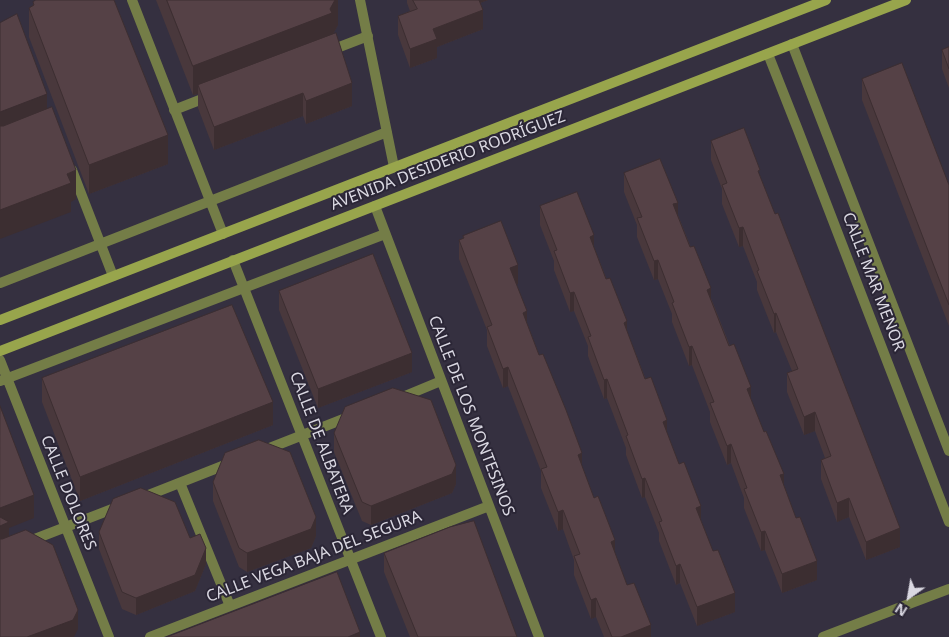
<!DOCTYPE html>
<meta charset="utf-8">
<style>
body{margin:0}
#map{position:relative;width:949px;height:637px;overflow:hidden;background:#353040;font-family:"Noto Sans",sans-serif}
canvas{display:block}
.north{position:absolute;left:884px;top:572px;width:50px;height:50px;-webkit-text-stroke:4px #2b2636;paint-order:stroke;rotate:212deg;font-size:14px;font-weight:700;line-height:20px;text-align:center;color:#dad8e2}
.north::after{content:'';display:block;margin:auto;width:18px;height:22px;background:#dad8e2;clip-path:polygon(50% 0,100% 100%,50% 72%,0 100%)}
</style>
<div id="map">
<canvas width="949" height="637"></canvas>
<div class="north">N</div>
</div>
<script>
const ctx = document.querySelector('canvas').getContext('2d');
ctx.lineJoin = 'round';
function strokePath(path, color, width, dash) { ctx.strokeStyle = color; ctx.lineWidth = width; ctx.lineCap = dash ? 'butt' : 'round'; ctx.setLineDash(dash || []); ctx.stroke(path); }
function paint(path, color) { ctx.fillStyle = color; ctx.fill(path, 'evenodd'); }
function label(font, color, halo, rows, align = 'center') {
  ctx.font = font + ' "Noto Sans",sans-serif'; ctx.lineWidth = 4; ctx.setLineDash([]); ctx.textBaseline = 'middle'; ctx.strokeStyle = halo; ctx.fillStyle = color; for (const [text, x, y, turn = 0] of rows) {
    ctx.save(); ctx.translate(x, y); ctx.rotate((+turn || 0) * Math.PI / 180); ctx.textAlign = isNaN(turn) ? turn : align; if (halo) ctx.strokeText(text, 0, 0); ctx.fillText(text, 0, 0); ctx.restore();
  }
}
const lane = new Path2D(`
 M329 51 368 36
 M174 110 210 96`);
const street = new Path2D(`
 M132 0 223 234
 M360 0 394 167
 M792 44 949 451
 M768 54 798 130 949 522
 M72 170 113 276
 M375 206 539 637
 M233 260 381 637
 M0 283 387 132
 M0 360 109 637
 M0 381 385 234
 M400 398 441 381
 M262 451 351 416
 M180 483 230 606
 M141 498 230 463
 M27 542 120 506
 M150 637 489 506
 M823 637 914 602 949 589`);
const secondary = new Path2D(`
 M0 320 826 0
 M0 351 906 0`);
const wall = new Path2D(`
 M156 0H338V25L333 34 352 106 306 124 303 116 214 150 198 108V94L193 95Z
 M407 0H488L480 3 483 29 437 47V58L410 68 398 35V16L410 11 407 3Z
 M33 2 168 164 89 194 29 37V8L33 6Z
 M949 47V88L942 69V50Z
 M862 79 949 185V326L862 100Z
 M711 141 760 178 900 547 866 560 849 517 837 522 821 479V460L825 458 815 431 804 435 787 392V373L792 371 776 332 774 333 757 290V282L743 246 739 247 722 204V189L711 160Z
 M624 173 678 215 751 399 784 485 817 580 782 593 765 550 761 551 744 508V498L731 463 727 465 710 422V412L692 365 689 366 672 322V314L658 279 654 280 637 237V225L624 192Z
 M540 206 594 247 701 520 735 612 697 626 680 583 676 585 659 541V533L645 497 642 498 626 455V448L607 398 604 399 588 356V346L574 311 570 312 554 270V261L540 225Z
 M463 236 518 284H516L527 323 627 585 651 637H604L596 617 591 619 574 575V560L563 529 558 531 541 488V471L508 386 503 388 487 346V330L459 259V240L463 239Z
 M279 291 412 372 318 408 279 310Z
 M42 378 273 425 80 501 42 402Z
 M334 433 456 484 452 493 371 525 362 521 334 452Z
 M213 482 316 536 311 548 247 572 239 567 213 501Z
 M99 532 190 538 206 564 195 591 136 615 122 609 99 549Z
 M384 553 517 637H410L384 572Z`);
const shadedWall = new Path2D(`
 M335 0H338V25L332 36 198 85V94L193 95V66L330 9Z
 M474 0H488L474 5Z
 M483 10V29L437 47V58L410 68V49L433 29Z
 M352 83V106L306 124V101Z
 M303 93V116L214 150V127Z
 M47 94V123L0 142V112Z
 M168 135V164L89 194V165Z
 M76 170V199L71 202V212L0 239V210L67 174Z
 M678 203V222L673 204Z
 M743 227V246L739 247V228Z
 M594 235V254L590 237Z
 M658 260V279L654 280V261Z
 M518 265V284L510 287V268Z
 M711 288V307L707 290Z
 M574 292V311L570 312V293Z
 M527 311V330L523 313Z
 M776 313V332L774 333V314Z
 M627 321V340L624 323Z
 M692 346V365L689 366V347Z
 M412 353V372L318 408V389Z
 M508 367V386L503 388V369Z
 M607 379V398L604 399V380Z
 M751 387V406L747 389Z
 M273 402V425L80 501V477Z
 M815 412V431L804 435V417Z
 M667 420V439L663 422Z
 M731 444V463L727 465V446Z
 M582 453V472L578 455Z
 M456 465V484L452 493 371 525V506Z
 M784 474V493L780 475Z
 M645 478V497L642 498V479Z
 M34 495V518L9 528V541L0 545V508Z
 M849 498V517L837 522V503Z
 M701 506V525L696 508Z
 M563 510V529L558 531V512Z
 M316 517V536L311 548 247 572V553Z
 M900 528V547L866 560V542Z
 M765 531V550L761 551V532Z
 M615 540V559L611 542Z
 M206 548V564L195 591 136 615V598Z
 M817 561V580L782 593V574Z
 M680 564V583L676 585V566Z
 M735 593V612L697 626V607Z
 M596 598V617L591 619V600Z
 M78 610V629L74 637H27Z
 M651 625V637H621Z
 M360 632V637H348Z`);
const building = new Path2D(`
 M36 0H114L168 135 89 165 29 8 34 5 33 2Z
 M167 0H335L330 9 332 13 193 66Z
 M413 0H479L483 10 433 29 437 39 410 49 398 16 417 9Z
 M17 14 47 94 0 112V23Z
 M336 33 352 83 306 101 303 93 214 127 198 85Z
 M949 47V69L942 50Z
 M902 63 949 185V305L862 79Z
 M52 107 76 170 67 174 71 183 0 210V126H3Z
 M744 128 760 170 758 171 775 214 778 213 900 528 866 542 849 498 837 503 821 460 831 456 815 412 804 417 787 373 798 369 776 313 774 314 757 271 759 270 743 227 739 228 722 185 727 183 711 141Z
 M660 159 678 203 673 204 690 247 694 246 711 288 707 290 729 346 734 344 751 387 747 389 764 432 766 431 784 474 780 475 796 518 800 517 817 561 782 574 765 531 761 532 744 489 747 488 731 444 727 446 710 403 714 402 692 346 689 347 672 303 674 302 658 260 654 261 637 218 642 217 624 173Z
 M577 192 594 235 590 237 606 279 610 278 627 321 624 323 645 379 651 377 667 420 663 422 679 464 684 462 701 506 696 508 713 551 718 550 735 593 697 607 680 564 676 566 659 522 662 521 645 478 642 479 626 436 628 435 607 379 604 380 588 337 591 336 574 292 570 293 554 251 557 250 540 206Z
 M501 221 518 265 510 268 527 311 523 313 539 355 543 354 566 410 582 453 578 455 594 498 598 496 615 540 611 542 627 585 634 583 651 625 621 637H612L596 598 591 600 574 556 580 554 563 510 558 512 541 469 547 467 508 367 503 369 487 327 492 325 459 240 464 238 463 236Z
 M373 254 412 353 318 389 279 291Z
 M232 305 273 402 80 477 42 378Z
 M393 388 431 400 456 465 452 474 371 506 362 502 334 433 345 407Z
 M0 406 34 495 0 508Z
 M259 440 290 452 316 517 311 529 247 553 239 548 213 482 225 453Z
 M141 488 175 502 190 538 200 534 206 548 195 575 136 598 122 592 99 532 113 499Z
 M0 517 9 522 0 526Z
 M474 521 517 637H418L384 553 450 527Z
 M26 530 53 545 78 610 73 620 27 637H0V539H2Z
 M337 572 360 632 348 637H167Z`);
const streetNames = [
 ["AVENIDA DESIDERIO RODRÍGUEZ",448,161,-21],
 ["CALLE MAR MENOR",873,282,69],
 ["CALLE DE LOS MONTESINOS",471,416,69],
 ["CALLE DE ALBATERA",321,443,69],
 ["CALLE DOLORES",68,493,68],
 ["CALLE VEGA BAJA DEL SEGURA",314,557,-21]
];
strokePath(lane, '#747d47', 10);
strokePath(street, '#747d47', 10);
strokePath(secondary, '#98a54c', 10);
paint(wall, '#49383c');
paint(shadedWall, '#3c2e31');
paint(building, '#554146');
strokePath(building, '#3c2e31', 1);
label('16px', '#dad8e2', '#2b2636', streetNames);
</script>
